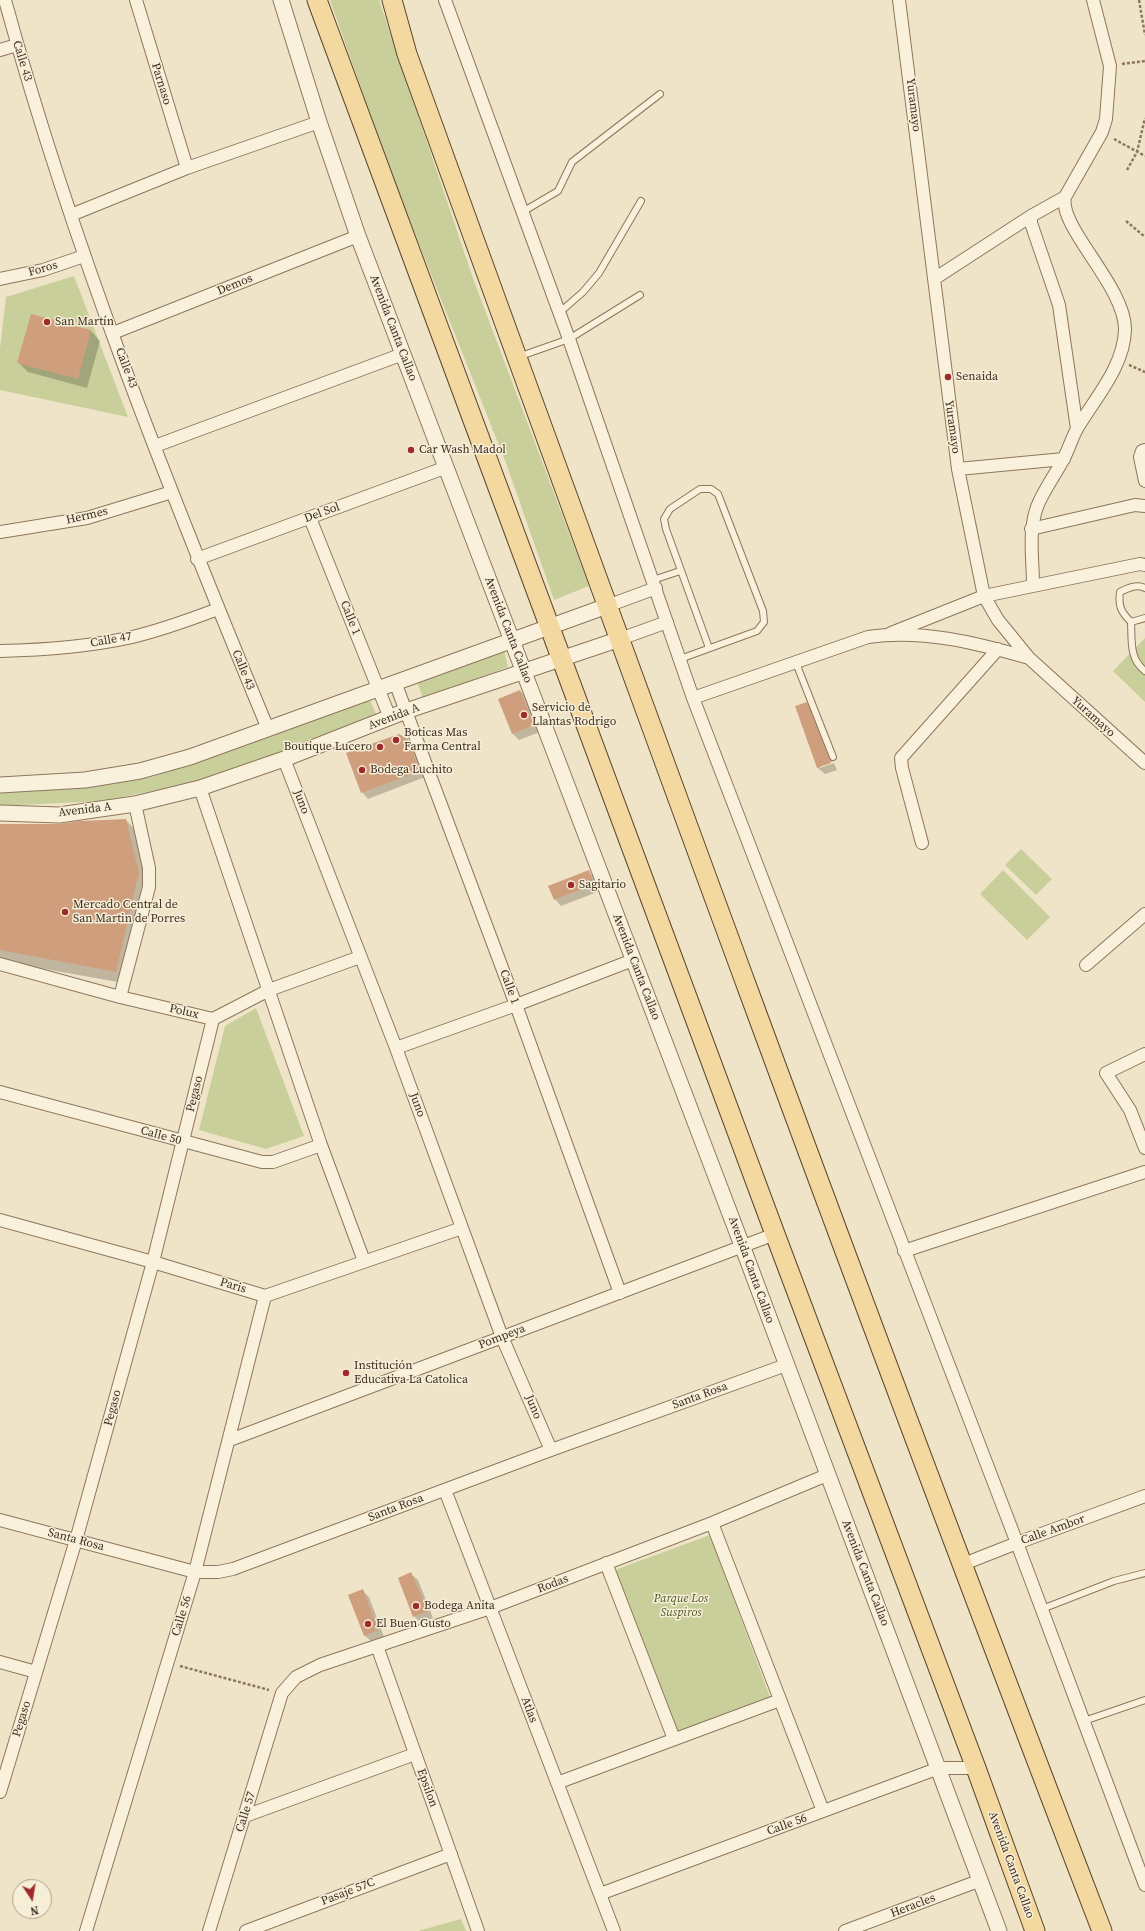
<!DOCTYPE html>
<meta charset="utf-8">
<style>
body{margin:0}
#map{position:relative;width:1145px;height:1931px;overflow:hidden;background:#f0e4c8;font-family:"Source Serif 4",serif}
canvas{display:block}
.north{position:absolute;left:12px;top:1879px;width:40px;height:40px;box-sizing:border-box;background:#f7eed8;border:1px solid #ada18e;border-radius:50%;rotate:168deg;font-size:11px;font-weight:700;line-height:16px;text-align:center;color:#3d2e20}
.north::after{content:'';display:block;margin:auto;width:14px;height:18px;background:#9e2a2b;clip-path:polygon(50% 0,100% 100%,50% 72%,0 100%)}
</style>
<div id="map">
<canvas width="1145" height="1931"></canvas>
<div class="north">N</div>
</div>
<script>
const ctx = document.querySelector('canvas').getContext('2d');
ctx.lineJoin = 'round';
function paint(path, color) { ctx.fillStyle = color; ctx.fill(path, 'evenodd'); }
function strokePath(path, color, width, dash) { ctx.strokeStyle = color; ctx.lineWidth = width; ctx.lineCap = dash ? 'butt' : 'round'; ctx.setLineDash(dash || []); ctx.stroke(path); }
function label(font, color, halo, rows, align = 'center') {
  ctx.font = font + ' "Source Serif 4",serif'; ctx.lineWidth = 3; ctx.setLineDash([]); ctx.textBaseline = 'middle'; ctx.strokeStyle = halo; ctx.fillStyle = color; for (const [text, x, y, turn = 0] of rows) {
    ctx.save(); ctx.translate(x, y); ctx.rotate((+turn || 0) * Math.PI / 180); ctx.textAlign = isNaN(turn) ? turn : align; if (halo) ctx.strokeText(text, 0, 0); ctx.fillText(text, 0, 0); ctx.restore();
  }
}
const green = new Path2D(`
 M330 0H379L474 281 589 586 554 600 506 463 392 176Z
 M74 276 128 417 0 390V348L6 297Z
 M1145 638V702L1113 671Z
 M504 651 508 667 423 698 417 682Z
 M370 700 377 716 203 781 102 801 0 806V788L152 777Z
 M1021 849 1052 879 1036 895 1005 865Z
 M1003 870 1050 917 1027 940 980 894Z
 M256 1008 304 1136 266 1149 199 1130 225 1026Z
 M710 1535 771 1700 675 1736 612 1571Z
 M461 1919 466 1931H418Z`);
const shadow = new Path2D(`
 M91 331 100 341 87 388 28 372 18 362Z
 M520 691 527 697 540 732 519 740 512 733Z
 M806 703 813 710 833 761 820 766V768L834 763 837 770 825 774 818 768 797 707Z
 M407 740 414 747 425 777 368 799 362 792Z
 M126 820 139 834 151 887 129 984 0 961V826L59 825Z
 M589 872 595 878 600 891 561 906 555 899Z
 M411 1574 418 1580 433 1618 421 1623 414 1616Z
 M362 1590 369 1597 384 1637 371 1641 364 1635Z`);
const building = new Path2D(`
 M31 314 91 330 78 379 17 363Z
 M520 690 534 725 512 734 498 699Z
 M807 702 831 763 817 768 795 706Z
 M399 734 408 739 420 771 361 793 346 753Z
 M126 819 139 873 116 972 0 950V824H59L80 821Z
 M589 870 594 884 554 900 548 886Z
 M411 1572 428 1611 413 1617 398 1578Z
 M363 1589 378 1630 364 1636 348 1595Z`);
const path = new Path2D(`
 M1139 0 1145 35
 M1122 64 1145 61
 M1114 139 1145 156
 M1127 170 1137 152 1145 118
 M1126 221 1145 237
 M1129 365 1145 372
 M180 1666 269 1690`);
const service = new Path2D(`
 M524 211 558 191 572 162 660 94
 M560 312 583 292 599 273 641 201
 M518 357 569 339 640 295
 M653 580 680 571
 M1145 588C1136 584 1128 588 1120 592 1118 606 1121 612 1131 622L1145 618
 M1131 622C1132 640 1129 659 1145 671
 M680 659 757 631 764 622 763 611 718 494 711 489H700L670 509 664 519 666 529 709 648
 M796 663 833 757
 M1042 1609 1114 1581 1145 1573
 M1084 1721 1145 1700`);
const minor = new Path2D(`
 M5 0C73 249 169 490 268 729
 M136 0 187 168
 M445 0 569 339 693 698 1017 1543 1145 1885
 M899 0 958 469 984 596 998 620 1029 658 1145 763
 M0 50 17 45
 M1065 197 1031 216V223L1059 305 1077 429
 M71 215 187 168 319 122
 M0 279 43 270 84 256
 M934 279 1031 216
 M113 333 358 236
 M155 446 403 354
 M1145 450 1142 451 1140 457 1145 481
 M958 469 1064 459
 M310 518 390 718
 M1031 529 1135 505 1145 506
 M0 532 87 518 172 492
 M197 559 447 467
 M1033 585C1033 560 1028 532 1037 507 1043 491 1055 475 1063 460 1069 449 1072 437 1078 427 1096 397 1124 366 1125 330 1126 287 1058 227 1065 197L1102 132 1106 119 1110 66 1093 0
 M607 606 656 588
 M891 633 984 596 1140 564 1145 565
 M620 639 667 622
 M0 651C42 650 86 647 128 638 159 631 189 620 218 609
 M395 682 516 1005 620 1293
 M693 698 868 637C922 629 977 643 1029 658
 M284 759 396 1048 502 1337 551 1450
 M200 788 321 1145 364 1261
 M922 843 902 768 901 758 998 649
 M0 964 120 997 213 1019 269 990 360 957
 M1086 965 1145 914
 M120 997 149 887V868L135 804
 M396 1048 516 1005 633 960
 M1145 1054 1106 1073 1130 1110 1145 1148
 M0 1092 262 1162H273L321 1145
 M0 1220 153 1262 265 1296 462 1228
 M904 1251 1145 1172
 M230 1440 775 1234
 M445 1490 614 1931
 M0 1520 195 1572H218L233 1569 551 1450 786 1365
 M712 1523 823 1811
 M606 1563 674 1739
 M961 1565 1017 1543 1145 1496
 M377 1646 478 1931
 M0 1662 36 1672
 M557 1783 780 1700
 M0 1792 76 1540 153 1262 213 1019
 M245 1816 415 1754
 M600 1894 939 1768H976
 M86 1931 195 1572 265 1296
 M209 1931 282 1693 296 1677 320 1665 490 1608 712 1523 827 1475
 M246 1931 451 1854
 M845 1931 981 1880`);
const tertiary = new Path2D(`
 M281 0 319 122 358 236 743 1248 999 1931
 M0 785 85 780 140 771 190 757 607 606
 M0 813 59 815 135 804 200 788 284 759 406 711 620 639`);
const primary = new Path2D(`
 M317 0 775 1234 976 1768 1035 1931
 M392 0 407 54C634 681 862 1308 1102 1931`);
const markers = [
 [47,322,4,"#9e2a2b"],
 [948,377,4,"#9e2a2b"],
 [411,450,4,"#9e2a2b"],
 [524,715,4,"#9e2a2b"],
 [396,740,4,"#9e2a2b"],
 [380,747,4,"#9e2a2b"],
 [362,770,4,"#9e2a2b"],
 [571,885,4,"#9e2a2b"],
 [65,912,4,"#9e2a2b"],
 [346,1373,4,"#9e2a2b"],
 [416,1606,4,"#9e2a2b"],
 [368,1624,4,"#9e2a2b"]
];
const streetNames = [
 ["Calle 43",22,61,73],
 ["Parnaso",161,84,73],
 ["Yuramayo",913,105,83],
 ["Foros",43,269,-16],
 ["Demos",235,285,-22],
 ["Avenida Canta Callao",393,328,69],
 ["Calle 43",126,368,69],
 ["Yuramayo",952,427,82],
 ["Del Sol",322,513,-20],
 ["Hermes",87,516,-13],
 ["Calle 1",350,618,68],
 ["Avenida Canta Callao",508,630,69],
 ["Calle 47",111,640,-10],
 ["Calle 43",243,670,68],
 ["Avenida A",394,717,-21],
 ["Yuramayo",1093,717,42],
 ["Juno",301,802,69],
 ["Avenida A",85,810,-7],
 ["Avenida Canta Callao",636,967,69],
 ["Calle 1",509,987,70],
 ["Polux",184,1012,13],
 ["Pegaso",195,1094,-76],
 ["Juno",417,1105,70],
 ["Calle 50",161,1136,15],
 ["Avenida Canta Callao",751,1270,70],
 ["Paris",233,1286,17],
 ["Pompeya",502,1337,-21],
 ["Santa Rosa",700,1396,-20],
 ["Juno",533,1407,67],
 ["Pegaso",113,1408,-75],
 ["Santa Rosa",396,1508,-21],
 ["Calle Ambor",1053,1530,-20],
 ["Santa Rosa",76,1540,15],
 ["Avenida Canta Callao",865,1573,69],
 ["Rodas",553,1584,-21],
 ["Calle 56",182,1616,-73],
 ["Atlas",529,1710,69],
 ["Pegaso",22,1719,-73],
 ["Epsilon",427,1788,70],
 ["Calle 57",246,1812,-73],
 ["Calle 56",787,1825,-20],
 ["Avenida Canta Callao",1011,1865,70],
 ["Pasaje 57C",348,1892,-21],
 ["Heracles",913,1906,-21]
];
const poiNames = [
 ["San Martín",55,322],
 ["Senaida",956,377],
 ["Car Wash Madol",419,450],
 ["Servicio de",532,708],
 ["Llantas Rodrigo",532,722],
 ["Boticas Mas",404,733],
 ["Farma Central",404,747],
 ["Boutique Lucero",372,747,"right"],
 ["Bodega Luchito",370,770],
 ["Sagitario",579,885],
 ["Mercado Central de",73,905],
 ["San Martin de Porres",73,919],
 ["Institución",354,1366],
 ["Educativa La Catolica",354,1380],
 ["Bodega Anita",424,1606],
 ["El Buen Gusto",376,1624]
];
const parkNames = [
 ["Parque Los",681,1599],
 ["Suspiros",681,1613]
];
paint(green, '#c9cf9b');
paint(shadow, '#0003');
paint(building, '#cf9f7d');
strokePath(service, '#8d765c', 8);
strokePath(minor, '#8d765c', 14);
strokePath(tertiary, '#8d765c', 17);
strokePath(primary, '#5b4430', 21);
strokePath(path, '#8d765c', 2.5, [3, 2]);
strokePath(service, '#faf1dc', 6);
strokePath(minor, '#faf1dc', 12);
strokePath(tertiary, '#faf1dc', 15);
strokePath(primary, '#f3d9a0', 19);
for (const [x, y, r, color] of markers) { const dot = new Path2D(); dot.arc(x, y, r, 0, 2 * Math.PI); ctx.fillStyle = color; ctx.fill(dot); strokePath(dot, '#f7eed8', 1.5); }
label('12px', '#3d2e20', '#f7eed8', streetNames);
label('12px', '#3d2e20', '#f7eed8', poiNames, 'left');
label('italic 12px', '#4d5a26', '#f7eed8', parkNames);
</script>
